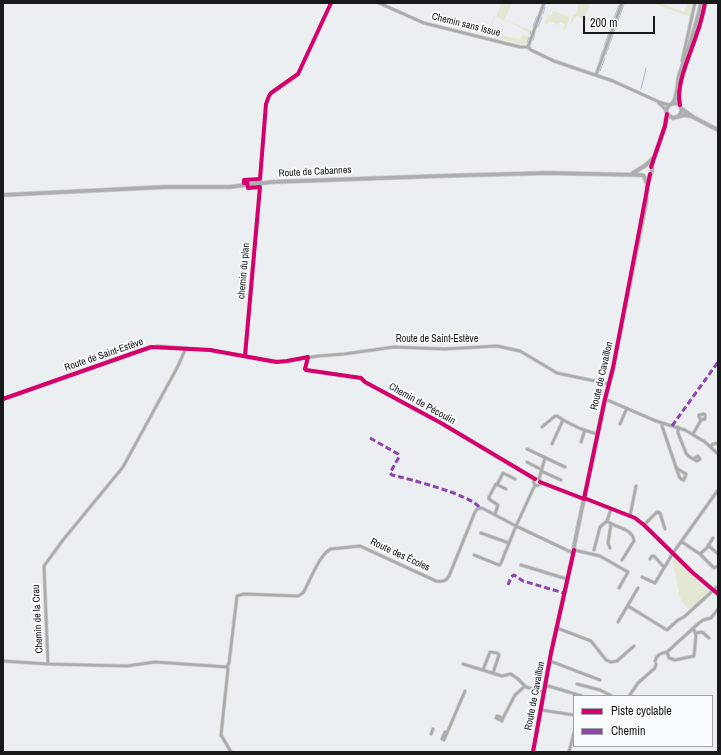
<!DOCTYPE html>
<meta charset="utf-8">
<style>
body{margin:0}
#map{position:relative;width:721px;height:755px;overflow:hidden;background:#eceff1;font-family:"Archivo Narrow",sans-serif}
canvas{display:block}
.frame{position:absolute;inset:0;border:4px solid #17191a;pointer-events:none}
.legend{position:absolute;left:573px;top:695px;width:140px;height:52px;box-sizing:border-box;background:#f9fcff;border:1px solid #9fa1a3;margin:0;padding:5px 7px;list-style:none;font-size:12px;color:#17191a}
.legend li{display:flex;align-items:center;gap:8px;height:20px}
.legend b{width:20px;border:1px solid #9fa1a3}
.scale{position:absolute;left:583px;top:16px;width:72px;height:18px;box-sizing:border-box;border:2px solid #17191a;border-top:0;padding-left:5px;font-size:12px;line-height:14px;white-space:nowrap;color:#17191a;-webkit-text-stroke:3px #f9fcff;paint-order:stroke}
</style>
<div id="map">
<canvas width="721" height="755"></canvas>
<div class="frame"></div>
<ul class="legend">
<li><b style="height:5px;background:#d6006c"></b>Piste cyclable</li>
<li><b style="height:5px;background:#8e44ad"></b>Chemin</li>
</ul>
<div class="scale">200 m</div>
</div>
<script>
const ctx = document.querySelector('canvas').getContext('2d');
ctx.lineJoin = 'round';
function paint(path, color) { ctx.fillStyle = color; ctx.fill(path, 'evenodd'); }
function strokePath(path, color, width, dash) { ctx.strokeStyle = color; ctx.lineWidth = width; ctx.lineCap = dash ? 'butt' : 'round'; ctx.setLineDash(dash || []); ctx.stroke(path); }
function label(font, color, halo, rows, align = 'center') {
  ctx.font = font + ' "Archivo Narrow",sans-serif'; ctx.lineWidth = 3.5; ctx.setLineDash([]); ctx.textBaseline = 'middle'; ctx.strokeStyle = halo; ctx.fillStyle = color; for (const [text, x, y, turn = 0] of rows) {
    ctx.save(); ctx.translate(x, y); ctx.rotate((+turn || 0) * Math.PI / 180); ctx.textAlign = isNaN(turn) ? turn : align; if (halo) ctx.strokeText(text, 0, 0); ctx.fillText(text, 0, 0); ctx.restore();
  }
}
const green = new Path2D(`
 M501 3H512L504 20 531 30 529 33 518 26 496 17 494 18 490 30 493 34 519 39 523 35 530 37 527 43 524 45 489 36 488 34 494 16 496 17Z
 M579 3H590L585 17 611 28V30L576 16 571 25 570 23 573 15H575Z
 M651 3H660L684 12 687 3H694L691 17Z
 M553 11 570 17 565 30 563 29 565 24 560 22 558 25 549 21 548 25 544 23 548 17 546 16 547 14 551 15Z
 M676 559 710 592 690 611 681 601 672 560Z`);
const stream = new Path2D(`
 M540 9V8
 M543 14 545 7
 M612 23 619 5
 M533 26 537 16
 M538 27 542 17
 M610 29V28
 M530 34 531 31
 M533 40 535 33
 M527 42 529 38
 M604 46 609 33
 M606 54 624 4
 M600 58 603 50
 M600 71 605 58
 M641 89 646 68`);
const minor = new Path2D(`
 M379 3 424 23 520 47H528
 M528 47 531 50 554 61 613 81 659 102 669 105
 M528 47 544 3
 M682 61 695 3
 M596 75 622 3
 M659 103 666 110
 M245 356 260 184
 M308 357 305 369 306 370 361 378 365 382 441 423 535 479
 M3 399 133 353 158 346 210 350 281 362 318 356 344 354 394 347 445 349 497 346 520 351 557 373 609 384
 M605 399 656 421 685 430 705 442 718 454
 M662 423V426L679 476 681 479 684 480 686 474 676 468
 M620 424 627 408
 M542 427 555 416H557L563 420
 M678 427V433L686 453C688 457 693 459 697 461L700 459 698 456 693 459
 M693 434 701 420 705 419V415L704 414 699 415V417L701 420
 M581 442 585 430
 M552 444 563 420 581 429 597 434
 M711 446 713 444 718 443
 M527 449 565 467
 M527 462 542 470
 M541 471 561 480
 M533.5 482a3.5 3.5 0 1 1 7 0a3.5 3.5 0 1 1-7 0Z
 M539 479 545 458
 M540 482 584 499
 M497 485 503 473 515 479
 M584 498 635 518 644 525 692 572 718 594
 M611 509 607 521C615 528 633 528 634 541L622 560
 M495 514 498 505 489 499V497L496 484 506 489
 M630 516 636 486
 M644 525 657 512 660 513 665 529
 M481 533 509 543
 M682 542 700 554 714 568 718 566
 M708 546 713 538
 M610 548 608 543 611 524
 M574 550 600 556 628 572 619 588
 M594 550 600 527 607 521
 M673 553 718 490
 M700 554 709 546 718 554
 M474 555 499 565 501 563 516 526 535 485
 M650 559 652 556H654L664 567
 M521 565 567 579
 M642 577 655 583 673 553
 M628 606 667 630 678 620 684 617 718 586
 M618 622 638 588
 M557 628 591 641 606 660 611 662 617 661 634 646
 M693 628 696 635 694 656 675 660 669 658 667 652 699 623 703 620 711 618 718 609
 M696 633 702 632 709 638
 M3 661 48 664 127 666 155 662 227 667 228 669 221 735 231 752
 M550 661 600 680
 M655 661C656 656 661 653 667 652
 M48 664 44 566 63 540 123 467 177 368 186 348
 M463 664 502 676 511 674 518 679 526 687 544 692
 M227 667 229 663 237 596 244 594 298 596 303 593C309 583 320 553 331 549L360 546 436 581C443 582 446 581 449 576L475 512 477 509 482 508 516 526 573 553
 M483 670 490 652 497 653 499 655 493 673
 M577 684 600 690 612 696
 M545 685 582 696
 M629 696 638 683 655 668 656 664
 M541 710 574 715
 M503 718 497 716 496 718 502 721 503 718 515 695 525 686
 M431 734 433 729
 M442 739 445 732
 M444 740 465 691
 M569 752 574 732`);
const major = new Path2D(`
 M673 103C678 95 677 84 679 76 687 51 696 28 701 3
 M680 105C675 85 691 53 697 33 701 23 703 13 705 3
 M682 109 693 117 718 130
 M667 114 673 118 684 115 690 116
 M633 173 646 165 653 158
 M644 176 647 184
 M3 195 165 187H229L272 182 439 176 547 173 642 175
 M533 752 551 653 574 550V546L605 399 613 368 646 203 647 186 652 171V163L665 126 667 114 666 110 669 105 675 103 680 105 682 110 679 116`);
const quiet = new Path2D(`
 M672 426 718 362
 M370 438 398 454 399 457 390 473 392 475C409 479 472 495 480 508
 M508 585 511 577 514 575 523 581 564 593`);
const cycleway = new Path2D(`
 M680 105C675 85 691 53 697 33 701 23 703 13 705 3
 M651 167 665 126 667 114
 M245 356 260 187 248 188 247 182 244 183V180L260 179 266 104 269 96 271 93 298 74 331 3
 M3 399 151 347 210 350 276 362 287 361 308 357 305 369 306 370 361 378 365 382 441 423 535 479
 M540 482 584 499 605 399 613 368 650 174
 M584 498 635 518 644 525 692 572 718 594
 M533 752 551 653 574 550`);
const streetNames = [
 ["Chemin sans Issue",466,25,14],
 ["Route de Cabannes",315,172,-3],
 ["chemin du plan",244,271,-85],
 ["Route de Saint-Estève",437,339],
 ["Route de Saint-Estève",104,355,-19],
 ["Route de Cavaillon",602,376,-77],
 ["Chemin de Pécoulin",422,404,29],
 ["Route des Écoles",400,555,25],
 ["Chemin de la Crau",38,619,-93],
 ["Route de Cavaillon",535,696,-79]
];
paint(green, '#e3e7d3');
strokePath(stream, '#a6b8d1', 1);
strokePath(minor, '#cbcdce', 4);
strokePath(major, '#cbcdce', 5);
strokePath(minor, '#aaabab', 2.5);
strokePath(major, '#acaeb0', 3.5);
strokePath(quiet, '#8e44ad', 3, [6, 3]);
strokePath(cycleway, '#d6006c', 4);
label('10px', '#17191a', '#f9fcff', streetNames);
</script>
